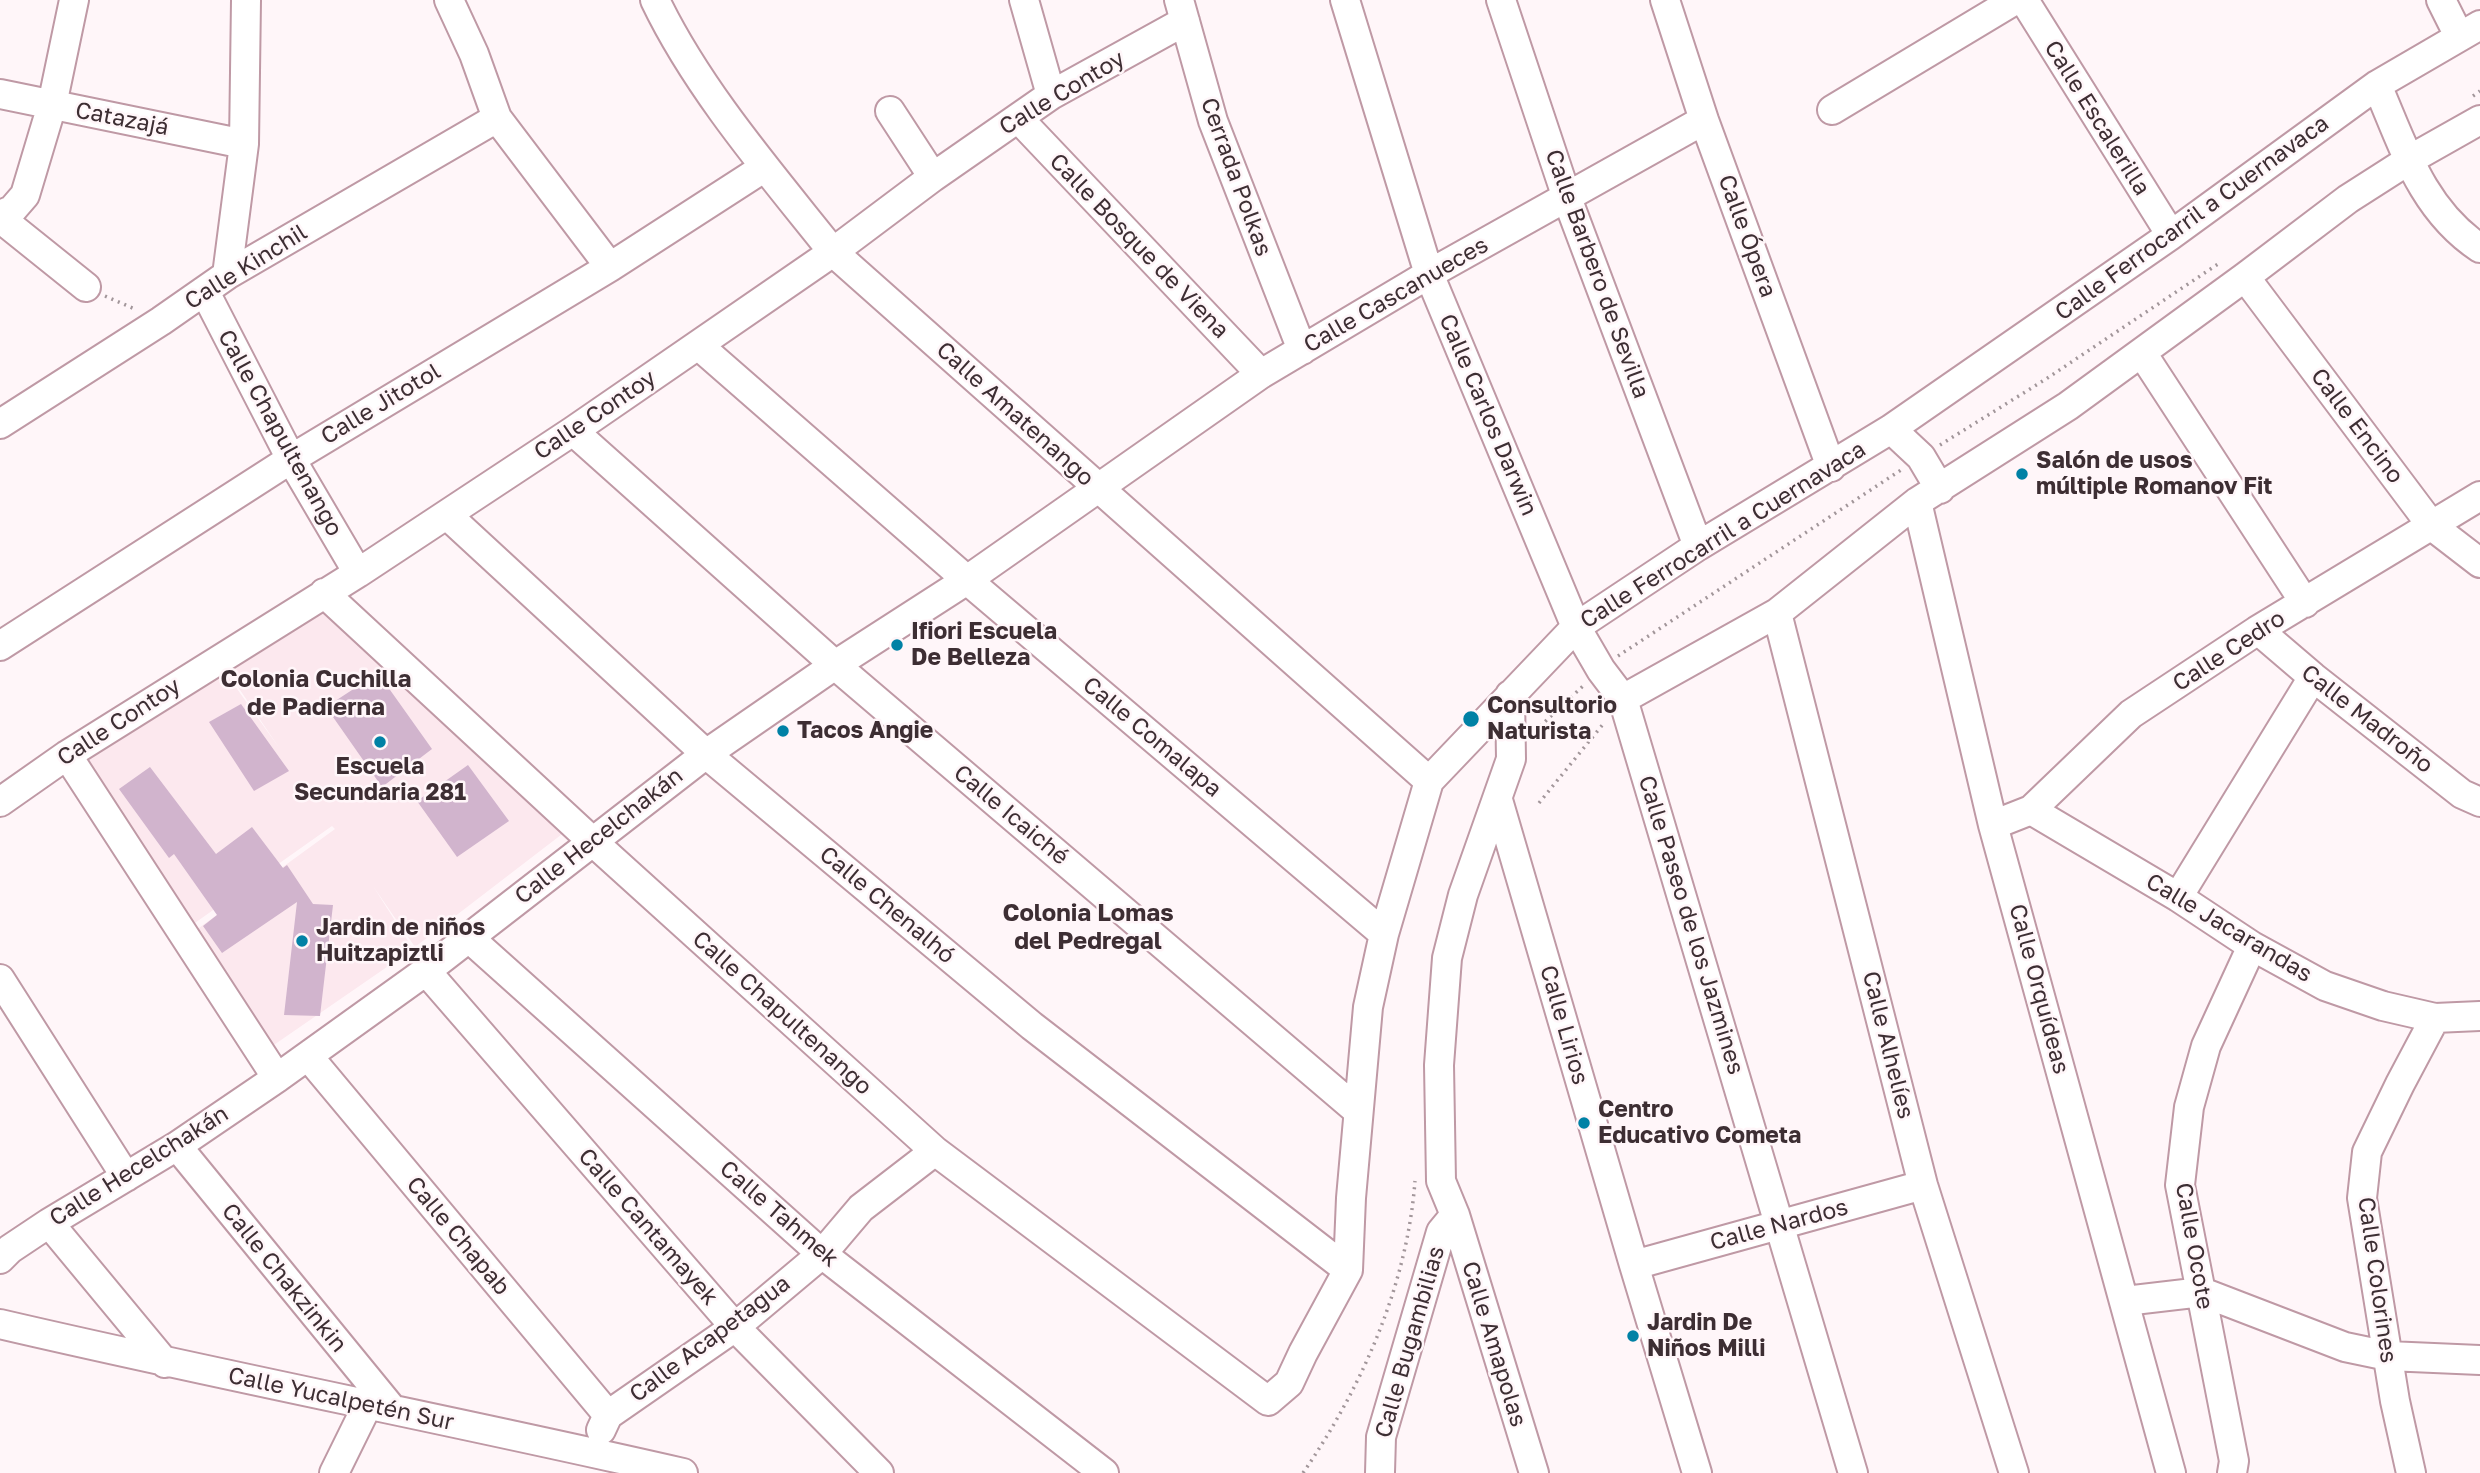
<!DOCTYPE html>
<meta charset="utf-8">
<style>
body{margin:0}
canvas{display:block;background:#fff6f9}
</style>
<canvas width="2480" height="1473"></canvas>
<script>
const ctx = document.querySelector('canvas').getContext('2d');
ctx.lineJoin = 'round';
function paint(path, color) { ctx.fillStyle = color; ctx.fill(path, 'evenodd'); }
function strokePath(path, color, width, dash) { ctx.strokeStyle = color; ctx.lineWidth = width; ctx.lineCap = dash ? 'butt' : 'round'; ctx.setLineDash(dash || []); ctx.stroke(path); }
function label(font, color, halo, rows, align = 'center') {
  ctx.font = font + ' "Golos Text",sans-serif'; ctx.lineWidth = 5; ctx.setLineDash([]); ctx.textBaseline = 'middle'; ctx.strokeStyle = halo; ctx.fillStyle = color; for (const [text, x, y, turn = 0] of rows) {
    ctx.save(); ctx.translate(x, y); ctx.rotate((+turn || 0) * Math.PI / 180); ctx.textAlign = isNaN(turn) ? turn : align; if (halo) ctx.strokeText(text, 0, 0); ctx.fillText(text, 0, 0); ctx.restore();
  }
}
const built = new Path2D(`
 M324 581 570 828 415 947 373 886 413 949 268 1049 192 933 335 829 332 826 192 925 76 754 215 658 280 749 217 656Z`);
const building = new Path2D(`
 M378 673 432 749 382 787 326 707Z
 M241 704 289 771 254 791 209 722Z
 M468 765 509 821 457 857 417 801Z
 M150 767 216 854 252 827 283 868 287 865 313 904 333 905 320 1016 284 1015 297 902 222 953 203 926 217 915 174 854 169 858 119 789Z`);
const path = new Path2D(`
 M2473 96 2480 91
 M105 296 137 310
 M1940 445 2046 379 2221 262
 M1618 656 1901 470
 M1535 731 1583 686
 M1539 803 1604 723
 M1303 1473C1362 1387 1407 1286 1415 1181`);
const minor = new Path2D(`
 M449 0 474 54 497 118 610 267
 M655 0C698 90 771 174 833 252L1429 781
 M1024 0 1051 95
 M1179 0 1213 121 1302 350
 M1345 0 1429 274 1576 627 1601 670 1623 699 1853 1473
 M1501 0 1567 198 1698 546
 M1665 0 1704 120 1831 467
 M2024 0 2171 235
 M2441 0 2459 36
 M2377 85C2403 145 2422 210 2480 248
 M0 94 244 144
 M1832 110 2015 0
 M890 111 933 177
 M1018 118 1261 374
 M0 215 12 210 25 195 52 105 74 0
 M0 218 86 287
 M227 275 244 144 246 0
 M2245 277 2432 526 2480 563
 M205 292 291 459 358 573
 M698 345 967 580 1384 934
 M2142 353 2305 603
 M0 424 161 321 227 275 497 118
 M1891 429 1921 457 1940 489
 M573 431 835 665 1358 1111
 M1917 502 1993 825 2171 1473
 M447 515 706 754 1032 1026 1348 1270
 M324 593 592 841 935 1151 1268 1401 1289 1383 1303 1353 1348 1270 1351 1198 1368 1007 1384 934 1429 781 1576 627 1698 546 1891 429 2171 235 2377 85 2480 25
 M1777 613 1923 1185 2014 1473
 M2258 630 2313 677 2462 794 2480 802
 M0 646 291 459 610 267 765 167
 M1510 695 1511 759 1463 895 1447 958 1439 1065 1441 1181 1455 1215 1534 1473
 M1623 699 1777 613 1917 502 2068 406 2245 277 2348 199 2409 160 2480 120
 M67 755 277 1078
 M1498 800 1634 1265 1697 1473
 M0 802 67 755 358 573 573 431 833 252 933 177 1051 95 1185 21
 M2031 810 2178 897 2252 946 2325 986 2383 1006 2435 1018 2480 1016
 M1993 825 2031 810 2131 714 2258 630 2480 496
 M2178 897 2313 677
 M468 937 822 1254 1104 1473
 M426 971 735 1327 879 1473
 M0 979 126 1177
 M308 1056 608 1415
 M177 1146 392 1409
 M49 1223 165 1363
 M0 1259 10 1249 49 1223 177 1146 277 1078 426 971 706 754 835 665 967 580 1261 374 1429 274 1704 120
 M1634 1265 1923 1185
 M2125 1301 2202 1292 2345 1347 2388 1356 2480 1360
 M0 1324C227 1377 456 1421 683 1473
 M601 1430 608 1415 735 1327 822 1254 861 1208 935 1151
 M334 1473 368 1404
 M1380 1473 1381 1437 1441 1232 1455 1215
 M2232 1473 2234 1461 2180 1185 2189 1107 2206 1046 2252 946
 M2411 1473 2395 1401 2362 1198 2367 1152 2400 1084 2435 1018`);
const markers = [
 [2022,474,7,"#0081a5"],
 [897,645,7,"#0081a5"],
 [1471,719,9,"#0081a5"],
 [783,731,7,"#0081a5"],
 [380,742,7,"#0081a5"],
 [302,941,7,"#0081a5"],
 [1584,1123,7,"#0081a5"],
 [1633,1336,7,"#0081a5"]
];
const streetNames = [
 ["Calle Contoy",1062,93,-31],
 ["Calle Escalerilla",2097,118,58],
 ["Catazajá",122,119,11],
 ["Cerrada Polkas",1236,177,70],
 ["Calle Ferrocarril a Cuernavaca",2192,218,-36],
 ["Calle Ópera",1747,236,70],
 ["Calle Bosque de Viena",1139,246,46],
 ["Calle Kinchil",246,267,-32],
 ["Calle Barbero de Sevilla",1597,274,70],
 ["Calle Cascanueces",1396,295,-30],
 ["Calle Jitotol",381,404,-31],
 ["Calle Amatenango",1015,414,42],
 ["Calle Contoy",595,415,-34],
 ["Calle Carlos Darwin",1488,415,67],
 ["Calle Encino",2357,426,53],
 ["Calle Chapultenango",280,433,61],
 ["Calle Ferrocarril a Cuernavaca",1723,535,-32],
 ["Calle Cedro",2229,651,-33],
 ["Calle Madroño",2367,719,38],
 ["Calle Contoy",119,722,-33],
 ["Calle Comalapa",1152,737,40],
 ["Calle Icaiché",1011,815,40],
 ["Calle Hecelchakán",599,836,-38],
 ["Calle Chenalhó",887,905,40],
 ["Calle Paseo de los Jazmines",1691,925,73],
 ["Calle Jacarandas",2229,928,31],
 ["Calle Orquídeas",2039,989,75],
 ["Calle Chapultenango",782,1013,42],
 ["Calle Lirios",1564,1025,74],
 ["Calle Alhelíes",1888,1045,76],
 ["Calle Hecelchakán",139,1166,-32],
 ["Calle Tahmek",779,1214,41],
 ["Calle Nardos",1779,1225,-15],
 ["Calle Cantamayek",648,1227,49],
 ["Calle Chapab",458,1236,50],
 ["Calle Ocote",2194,1246,80],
 ["Calle Chakzinkin",284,1278,51],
 ["Calle Colorines",2377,1280,82],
 ["Calle Acapetagua",710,1339,-37],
 ["Calle Bugambilias",1410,1342,-74],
 ["Calle Amapolas",1494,1344,73],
 ["Calle Yucalpetén Sur",341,1399,12]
];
const poiNames = [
 ["Salón de usos",2036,461],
 ["múltiple Romanov Fit",2036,487],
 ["Ifiori Escuela",911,632],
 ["De Belleza",911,658],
 ["Consultorio",1487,706],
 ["Naturista",1487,732],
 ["Tacos Angie",797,731],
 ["Escuela",380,767,"center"],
 ["Secundaria 281",380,793,"center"],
 ["Jardin de niños",316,928],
 ["Huitzapiztli",316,954],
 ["Centro",1598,1110],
 ["Educativo Cometa",1598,1136],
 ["Jardin De",1647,1323],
 ["Niños Milli",1647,1349]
];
const neighbourhoodNames = [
 ["Colonia Cuchilla",316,679],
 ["de Padierna",316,707],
 ["Colonia Lomas",1088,913],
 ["del Pedregal",1088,941]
];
paint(built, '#fce8ee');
paint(building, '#d1b4cd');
strokePath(minor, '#bf99a5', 32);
strokePath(path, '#a2969a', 3.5, [2, 5]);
strokePath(minor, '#fff', 28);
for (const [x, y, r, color] of markers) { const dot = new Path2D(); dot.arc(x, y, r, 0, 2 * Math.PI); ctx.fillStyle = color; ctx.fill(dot); strokePath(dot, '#fff6f9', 2.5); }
label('23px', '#3d2e33', '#fff6f9', streetNames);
label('bold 23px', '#3d2e33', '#fff6f9', poiNames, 'left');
label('bold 24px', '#3d2e33', '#fff6f9', neighbourhoodNames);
</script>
